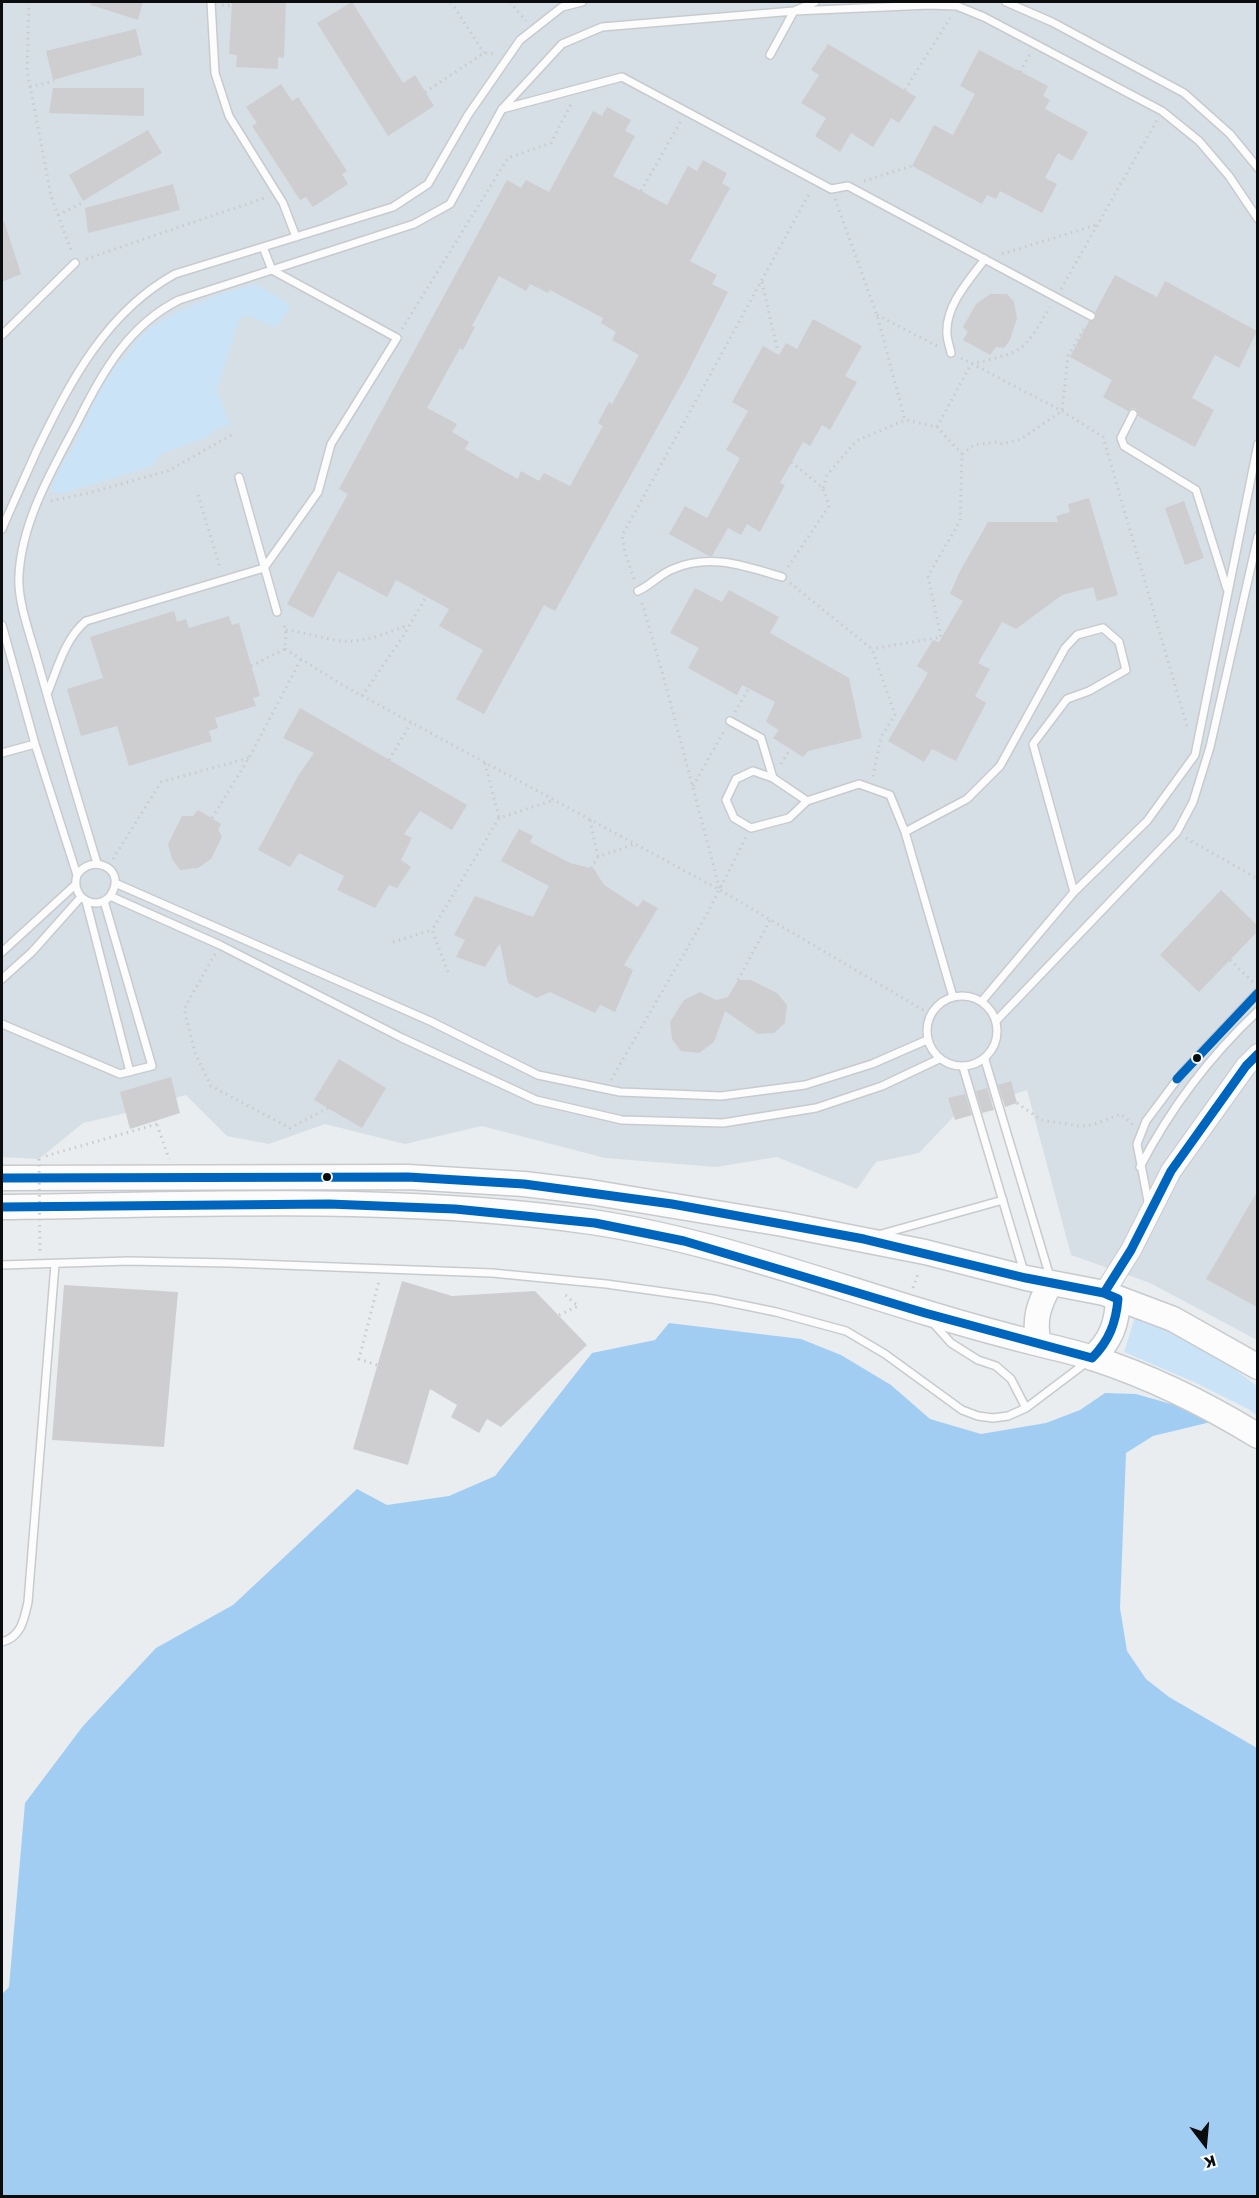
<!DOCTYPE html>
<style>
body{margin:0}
#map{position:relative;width:1259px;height:2198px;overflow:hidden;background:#e9edf0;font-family:"Work Sans",sans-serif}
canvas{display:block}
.frame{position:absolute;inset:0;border:3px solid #0a0c0e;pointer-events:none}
.north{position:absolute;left:1175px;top:2114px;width:60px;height:60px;-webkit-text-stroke:4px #f5faff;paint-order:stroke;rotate:164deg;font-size:16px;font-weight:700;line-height:24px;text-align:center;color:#0a0c0e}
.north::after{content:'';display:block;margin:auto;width:21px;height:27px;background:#0a0c0e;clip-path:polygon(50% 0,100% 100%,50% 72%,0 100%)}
</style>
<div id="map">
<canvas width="1259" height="2198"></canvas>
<div class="frame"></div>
<div class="north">K</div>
</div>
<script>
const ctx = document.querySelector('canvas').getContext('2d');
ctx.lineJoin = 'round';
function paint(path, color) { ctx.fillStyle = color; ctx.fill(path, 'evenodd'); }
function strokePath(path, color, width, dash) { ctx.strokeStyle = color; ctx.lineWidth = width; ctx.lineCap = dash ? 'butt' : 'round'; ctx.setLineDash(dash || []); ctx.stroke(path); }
const built = new Path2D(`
 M2 2H1257V1340L1150 1283 1071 1255 1027 1090 957 1113 919 1153 876 1162 857 1189 777 1157 716 1167 605 1158 482 1126 405 1144 325 1124 269 1144 227 1136 186 1095 130 1112 83 1123 39 1159 2 1157Z`);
const green = new Path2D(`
 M256 284 291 305 276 328 250 316 240 317 217 390 230 425 216 429 207 437 161 454 154 464 143 469 61 494 50 491 64 459 72 450 96 396 116 364 125 357 140 336 148 329 179 311 221 294Z
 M1136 1314 1221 1359 1257 1386V1416L1250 1410 1196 1383 1124 1352Z`);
const forest = new Path2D(`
 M669 1323 801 1339 841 1355 891 1385 930 1419 981 1434 1046 1423 1080 1410 1105 1393 1136 1394 1199 1412 1215 1421 1153 1436 1126 1453 1120 1608 1127 1651 1146 1679 1169 1697 1257 1748V2196H2V1994L9 1987 25 1803 83 1726 156 1648 233 1605 357 1489 387 1505 449 1496 495 1476 592 1353 655 1340Z`);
const building = new Path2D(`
 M91 2H143L138 20 91 5Z
 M232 2H286L284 58 278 57V69L236 67 237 55 229 54Z
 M352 2 403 83 415 75 434 106 388 136 317 23Z
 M136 29 142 55 53 80 46 51Z
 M828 44 916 97 899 123 891 118 873 147 851 133 840 152 815 136 826 118 801 103 819 75 811 70Z
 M979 50 1048 86 1043 96 1050 100 1045 109 1088 132 1072 161 1058 153 1045 178 1057 184 1042 213 1000 191 996 199 987 195 982 204 912 166 934 125 953 135 975 94 960 86Z
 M281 84 292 101 298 97 347 171 342 174 348 184 313 207 306 197 300 200 252 126 257 123 246 107Z
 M53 88H144V116L49 113Z
 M607 107 631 120 625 131 635 136 613 176 667 205 688 166 697 171 703 160 727 173 722 183 730 188 690 261 717 275 712 284 728 292 686 376 555 611 544 605 484 714 456 699 483 650 439 626 449 609 396 580 387 597 338 571 313 618 287 604 348 494 339 489 507 180 521 188 526 180 549 192 593 111 602 116ZM499 276 526 291 530 284 548 293 550 290 603 318 601 323 616 332 612 340 639 355 612 404 609 402 598 423 603 426 570 486 544 473 539 481 521 471 518 479 498 468 465 449 469 442 452 432 457 424 427 408 460 348 463 350 475 327 472 326Z
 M148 130 162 153 83 201 69 175Z
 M173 184 180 210 88 233 85 208Z
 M4 221 21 274 2 282V222Z
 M1115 275 1157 297 1165 281 1257 331 1239 368 1215 355 1192 398 1214 410 1195 447 1138 416 1136 409 1132 408 1128 411 1103 397 1112 380 1070 357 1089 321 1096 318 1095 312Z
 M990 294H1007L1014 302 1017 318 1010 340 1004 348 996 347 990 355 963 340 968 332 963 327 976 304Z
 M813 319 862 346 845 376 857 382 830 430 822 425 810 446 803 442 780 483 785 485 760 532 747 524 741 535 728 528 712 556H709L669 534 685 506 707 518 740 458 726 450 748 411 732 402 763 346 779 355 786 343 797 349Z
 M1089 498 1118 595 1097 601 1093 587 1062 595 1016 629 1002 622 978 663 990 669 975 696 986 703 956 761 932 749 924 762 888 741 928 673 917 666 933 640 939 642 963 601 950 594 959 573 988 522H1058L1056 516 1070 512 1068 504Z
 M1184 501 1204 558 1185 565 1165 508Z
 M695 588 722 602 729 590 779 617 770 633 849 678 862 738 808 751 803 757 773 738 779 730 766 722 775 702 742 685 737 695 688 668 699 648 670 633Z
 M174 611 177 622 186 619 189 628 229 616 232 625 239 623 260 696 253 698 256 706 215 718 218 728 209 731 212 741 129 766 117 726 81 736 67 689 103 678 90 637Z
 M300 708 467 805 452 830 420 811 404 834 412 838 401 860 411 867 397 888 389 885 375 908 337 890 344 876 299 853 290 867 258 850 298 776 314 753 283 738Z
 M198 810 221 824 218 829 222 837 211 859 198 868 180 870 172 859 168 844 182 816H193Z
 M519 829 533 836 530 842 570 863 594 869 604 885 638 907 643 900 658 908 624 965 633 970 615 1012 600 1005 595 1013 550 992 537 998 508 983 500 943 485 967 456 957 465 940 454 935 475 896 533 917 549 886 501 861Z
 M1221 890 1257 925V932L1199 992 1160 955Z
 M738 980H751L777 993 787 1005 785 1023 774 1033 758 1034 725 1011 714 1042 699 1053 681 1051 672 1039 670 1022 684 1000 700 992 716 1000 728 997Z
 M339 1059 386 1088 362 1128 314 1100Z
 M171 1077 180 1113 130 1129 120 1092Z
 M1011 1081 1017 1103 1005 1107 998 1085Z
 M987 1088 994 1110 982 1113 976 1091Z
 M965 1094 972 1115 955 1120 948 1098Z
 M1257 1192V1307L1206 1279Z
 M402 1281 452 1296 535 1291 587 1345 501 1427 487 1419 479 1433 451 1417 457 1405 430 1389 408 1465 353 1449Z
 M64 1285 178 1292 164 1447 52 1440Z`);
const path = new Path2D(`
 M29 2 27 70 51 196 72 253
 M451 2 484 53
 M510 2 526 21
 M222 5 232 6
 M1020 72 1030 54
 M30 87 54 81
 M905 90 950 18
 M425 92 484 53 497 54
 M864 181 912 166
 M641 191 681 121
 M835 199 877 315 905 420
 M58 215 84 202
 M1002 254 1096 225
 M86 259 267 197
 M762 282 777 348
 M1061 289 1157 120
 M877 315 937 346
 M402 329 508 158 551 143 572 102
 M961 358 1062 411 1103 437 1188 730
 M937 427 971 364C1023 352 1023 353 1050 307
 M962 454 974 445 997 442 1003 444 1021 439 1062 411 1068 356 1086 325
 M823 488 827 475 856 441 905 420 937 427 962 454 960 521 928 576 941 637 872 649
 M198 495 220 568
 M51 501 88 493 168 471 233 434
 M788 567 829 506 823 488 791 462
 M634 579 625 552 622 536 810 192
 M790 583 872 649 895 715 881 737 873 777
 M642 603 663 675 720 890
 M286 630C303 632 318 637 334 640 360 645 385 634 408 625
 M285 649 344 686 720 890 930 1014
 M251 666 285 649 286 630 282 622
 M362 696 402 638 426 597
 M735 712 749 688
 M389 760 411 723
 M485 763 499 818
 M781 764 789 751
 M693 786 724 731
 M212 818 249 758 301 659
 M590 820 598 857
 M1186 838 1258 879
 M113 859 161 782 249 758
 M591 868 598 857 635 844
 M393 942 432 930
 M215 954 184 1009 195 1053 211 1086 290 1128 328 1108
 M1230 960 1254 983
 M448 972 432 930 499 818 554 800
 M738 980 770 920
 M611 1080 707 914 746 837
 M1017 1103 1041 1120 1079 1126 1092 1125 1121 1114 1133 1125
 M155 1119 169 1159
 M46 1156 157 1124
 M913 1288 919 1271
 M559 1315 578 1306 563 1293
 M377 1365 359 1359 379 1281`);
const service = new Path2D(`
 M211 2 215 73 229 116 283 203 296 237
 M1006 2 1052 22 1184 93 1230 134 1258 168
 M770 55 794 11 815 2
 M502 109 622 77 831 189 848 186 1091 316
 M2 335 75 263
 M951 353C950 347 947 340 947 334 945 306 969 280 985 259
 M1133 414 1121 438 1124 446 1196 490 1227 589
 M239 477 277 612
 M2 529C13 503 25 477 37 450 70 382 106 312 175 274L393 207 428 184 468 115 520 40 562 7 582 2
 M638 591C651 585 660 574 673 569 710 553 745 566 782 577
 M2 625 35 744 77 875C69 901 103 914 113 891 124 868 92 853 77 875
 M47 694C57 670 65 638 86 621L264 568 318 492 331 444 397 338 272 270 263 247
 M730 721 761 738 773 778
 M2 753 35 744
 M807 801 789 818 751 828 734 818 726 800 736 779 753 771 773 778 807 801 859 784 890 795 905 832 953 997
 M905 832 967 799 1000 766 1065 648 1077 635 1103 628 1119 642 1126 670 1089 691 1067 699 1033 744 1074 892
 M97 863C77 797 57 730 38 663 31 637 17 601 19 575 22 519 54 467 79 419 103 371 129 325 179 300L414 224 450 204 502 109 562 44 602 27 794 11 929 5 957 6 984 17 1162 111 1199 141 1229 176 1258 219
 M115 883 430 1021 538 1075 620 1092 721 1096 805 1085 872 1064 927 1040
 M110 896 220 945 402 1038 536 1100 622 1120 723 1123 816 1108 882 1086 939 1059
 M86 901 130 1072
 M2 952 75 885
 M2 979 32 952 81 897
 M927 1031a35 35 0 1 1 70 0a35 35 0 1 1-70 0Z
 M982 1001 1074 892 1147 821 1195 755 1258 444
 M996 1021 1177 832 1193 802 1210 747 1258 536
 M2 1024 120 1074 152 1066 104 901
 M985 1060 1050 1277
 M963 1067 1024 1272
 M1140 1167C1170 1109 1210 1056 1258 1011
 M1149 1206 1137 1144 1146 1121 1182 1073 1258 992
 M878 1235 1003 1200
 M2 1265 128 1261 229 1263 492 1273 606 1284 713 1299 776 1312 846 1331 885 1354 962 1410 978 1416 993 1418 1008 1416 1026 1408 1087 1362
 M934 1324 951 1343 978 1360 996 1366 1011 1379 1026 1408
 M2 1642C21 1637 24 1620 28 1602L55 1264`);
const secondary = new Path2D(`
 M1104 1293 1131 1250 1171 1171 1246 1066 1258 1054`);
const trunk = new Path2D(`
 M2 1178 408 1177 524 1184 590 1192 783 1224 925 1252 1026 1278 1104 1293 1173 1319 1258 1367
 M2 1207C198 1205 397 1194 592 1222 705 1239 815 1279 924 1312 963 1324 1003 1335 1043 1345 1060 1349 1077 1353 1093 1358 1151 1377 1206 1404 1258 1436
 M1039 1344C1033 1320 1039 1303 1051 1283
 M1092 1358C1111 1341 1117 1324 1118 1299`);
const pathBridge = new Path2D(`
 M39 1159 40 1254`);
const bus1 = new Path2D(`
 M1177 1079 1258 993
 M2 1178 408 1177 524 1184 672 1204 864 1239 1026 1278 1104 1293 1118 1299C1116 1323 1109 1341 1092 1358L925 1313 684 1241 595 1223 455 1209 329 1204 2 1207
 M1104 1293 1131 1250 1171 1171 1246 1066 1258 1054`);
const markers = [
 [1197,1058,5,"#0a0c0e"],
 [327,1177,5,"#0a0c0e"]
];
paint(built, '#d6dfe6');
paint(green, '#cbe3f7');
paint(forest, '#a2cdf2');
paint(building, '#ceced0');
strokePath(service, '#c8cbcd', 10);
strokePath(secondary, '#c8cbcd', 22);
strokePath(trunk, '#c8cbcd', 27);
strokePath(path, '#c9cbcc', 3, [1.5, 4.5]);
strokePath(service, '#fcfcfd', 7);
strokePath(secondary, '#fcfcfd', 20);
strokePath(trunk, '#fcfcfd', 24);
strokePath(pathBridge, '#c9cbcc', 3, [1.5, 4.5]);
strokePath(bus1, '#0065bd', 9);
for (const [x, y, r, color] of markers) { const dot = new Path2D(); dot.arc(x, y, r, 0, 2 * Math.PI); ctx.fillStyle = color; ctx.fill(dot); strokePath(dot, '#f5faff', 2); }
</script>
